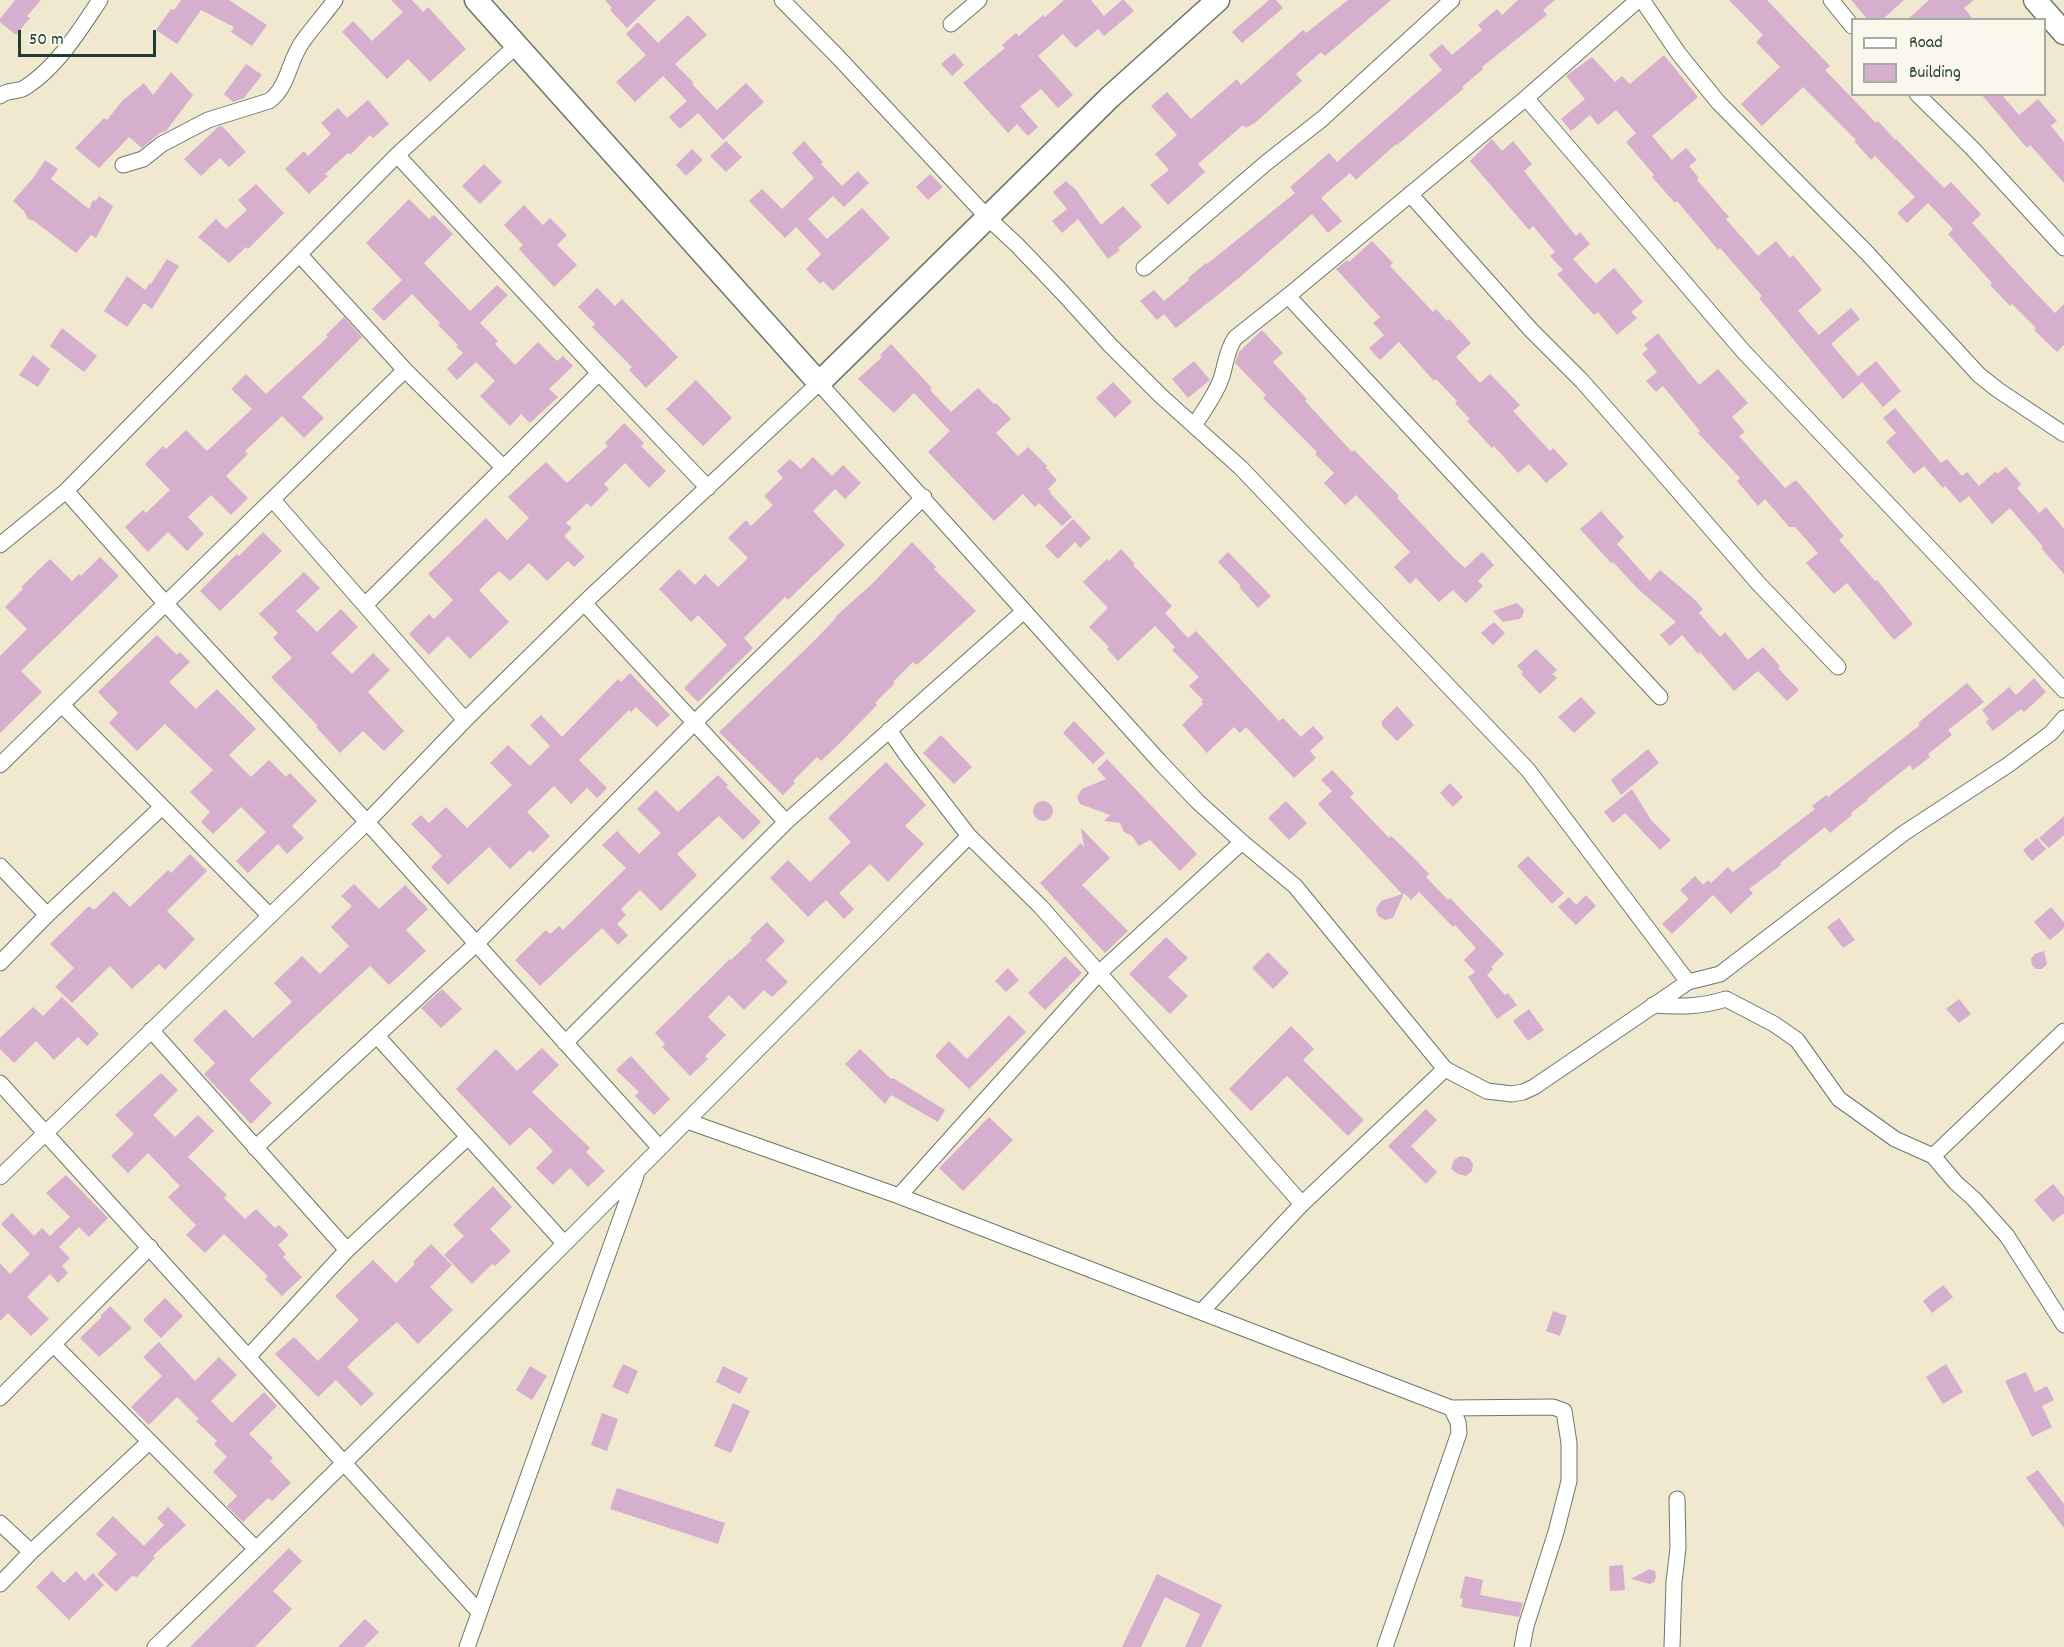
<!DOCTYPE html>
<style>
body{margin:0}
#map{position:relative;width:2064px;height:1647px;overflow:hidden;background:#f1e9cf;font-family:Dekko,sans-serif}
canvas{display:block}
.legend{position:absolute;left:1851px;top:18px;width:195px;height:78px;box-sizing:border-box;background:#fbf7ec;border:2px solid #a3ada2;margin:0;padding:8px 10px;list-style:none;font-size:18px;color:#1f3d34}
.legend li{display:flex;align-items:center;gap:12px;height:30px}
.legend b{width:30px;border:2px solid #a3ada2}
.scale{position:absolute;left:18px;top:30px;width:138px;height:27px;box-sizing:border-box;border:3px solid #1f3d34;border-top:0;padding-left:8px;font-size:18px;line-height:21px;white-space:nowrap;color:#1f3d34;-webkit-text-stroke:4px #fbf7ec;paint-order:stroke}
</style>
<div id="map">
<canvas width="2064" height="1647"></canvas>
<ul class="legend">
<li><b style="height:8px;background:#fff"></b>Road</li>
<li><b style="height:16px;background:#d6aece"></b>Building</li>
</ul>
<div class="scale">50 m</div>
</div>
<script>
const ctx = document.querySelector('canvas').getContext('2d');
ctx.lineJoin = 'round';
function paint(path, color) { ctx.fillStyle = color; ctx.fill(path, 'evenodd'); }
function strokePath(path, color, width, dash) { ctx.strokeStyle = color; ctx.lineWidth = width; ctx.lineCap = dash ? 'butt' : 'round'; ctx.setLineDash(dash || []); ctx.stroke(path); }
const building = new Path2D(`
 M15 0H41L27 16 30 18 16 35 0 22V19Z
 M181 0H229L267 25 252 46 231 32 234 27 201 10 177 44 156 30 171 9 174 10Z
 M391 0H412L423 12 428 7 466 49 430 82 408 59 387 79 342 32 353 21 372 41 403 12Z
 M605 0H656L627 28 610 10 612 8Z
 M1064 0H1091L1104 16 1122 0H1124L1134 11 1104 36 1098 29 1076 48 1063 34 1038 56 1073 95 1058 108 1041 89 1020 106 1038 127 1028 136 1017 124 1008 133 963 83 1005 48 1002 45 1016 33 1019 36 1043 15 1045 17Z
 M1269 0H1276L1283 8 1242 43 1232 32Z
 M1348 0H1391L1325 56 1321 52 1296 74 1302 81 1256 122 1246 128 1243 125 1198 164 1205 172 1168 205 1150 185 1169 170 1155 154 1177 135 1151 106 1167 92 1191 119 1237 79 1241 85 1303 30 1306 33Z
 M1518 0H1555L1543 10 1547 15 1482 67 1483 69 1462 87 1464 88 1429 118 1397 145 1396 144 1356 180 1350 173 1321 198 1342 221 1328 233 1312 214 1239 278 1176 328 1164 314 1157 320 1140 301 1154 290 1164 301 1189 280 1188 278 1206 263 1207 264 1227 248 1295 193 1290 187 1329 153 1337 162 1442 70 1429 55 1442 44 1452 55 1482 30 1478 25 1497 9 1502 15Z
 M1729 0H1767L1830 66 1825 70 1876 123 1878 121 1895 140 1896 139 1944 188 1951 182 1981 214 1972 223 2029 286 2055 313 2064 304V345L2057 352 2034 330 2036 328 2012 304 2010 306 1990 285 1992 283 1948 234 1953 229 1928 203 1907 223 1897 213 1915 197 1875 156 1871 160 1854 141 1856 140 1803 87 1762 126 1741 104 1780 67 1756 42 1763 35Z
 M1851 0H1904L1882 20H1868Z
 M1929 0H1974L1964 8 1974 20H1907Z
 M688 15 707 35 675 64 694 83 692 84 717 110 746 83 764 102 723 140 698 113 680 129 669 117 687 101 663 76 635 102 616 82 646 55 626 34 638 22 658 43Z
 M954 53 964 65 952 76 941 64Z
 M1664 55 1698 97 1652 136 1672 160 1686 148 1697 160 1689 166 1699 178 1697 180 1729 217 1726 219 1758 256 1776 241 1790 258 1793 255 1822 290 1798 311 1819 335 1851 308 1860 319 1831 344 1858 376 1876 361 1901 391 1883 407 1862 382 1843 399 1759 298 1762 296 1720 248 1718 250 1677 201 1675 203 1652 177 1654 175 1626 142 1636 133 1616 110 1598 125 1590 115 1571 131 1561 119 1585 99 1566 76 1592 57 1615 82 1622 76 1630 84Z
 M246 64 262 75 244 98 233 102 224 94Z
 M171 72 193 95 166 131 160 133 142 148 129 137 99 168 75 148 104 118 107 120 123 100 144 83 153 95Z
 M1981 94H2001L2019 115 2038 99 2057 121 2051 126 2064 142V183L2030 145 2027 148Z
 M368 100 389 124 373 138 370 135 350 155 348 153 325 174 328 176 309 194 285 169 304 151 308 156 331 134 321 123 338 108 347 118Z
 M222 126 246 152 229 167 220 158 201 176 184 159 218 127Z
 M1492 139 1502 151 1513 141 1532 164 1524 171 1576 236 1580 232 1590 244 1573 259 1596 284 1614 268 1643 302 1631 312 1637 318 1617 335 1598 312 1594 315 1557 274 1563 270 1550 256 1555 252 1533 226 1529 230 1470 161Z
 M726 141 742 157 726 172 710 156Z
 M804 141 823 162 821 164 842 186 858 171 869 183 844 207 833 196 808 219 827 239 862 208 890 238 833 291 823 281 820 284 806 269 821 254 796 227 785 238 749 201 762 189 782 209 814 178 792 153Z
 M692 149 703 160 686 176 676 165Z
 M45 160 58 169 51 179 89 209 93 200 96 201 99 196 113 206 96 238 91 235 76 253 34 221 28 219 24 211 13 201 34 177Z
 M484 164 502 182 480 204 462 186Z
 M930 174 943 187 928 200 916 187Z
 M1066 181 1076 190 1101 225 1123 206 1142 227 1118 248 1120 250 1108 259 1078 219 1062 233 1052 221 1067 209 1053 192Z
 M256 184 284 213 248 249 246 247 229 263 198 237 216 219 226 229 247 210 238 200Z
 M409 199 429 219 434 215 453 234 424 263 470 311 497 285 508 295 480 323 498 341 495 344 515 365 538 342 557 361 563 356 573 366 549 389 558 397 530 423 521 414 510 426 480 396 495 381 476 362 457 380 447 369 463 353 456 347 458 345 438 325 440 323 412 294 384 321 372 309 402 280 366 243Z
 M524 205 543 225 550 218 567 235 557 245 577 265 554 287 519 249 523 245 504 225Z
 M1372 241 1393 263 1390 266 1433 312 1436 309 1447 321 1449 319 1471 343 1456 357 1480 383 1490 374 1520 405 1513 411 1550 451 1553 448 1568 464 1546 483 1529 464 1518 473 1494 446 1492 448 1467 421 1470 419 1455 403 1457 401 1436 379 1434 381 1399 342 1380 360 1369 348 1384 335 1373 323 1380 317 1336 269 1347 260 1349 262Z
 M167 259 179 266 152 309 144 303 127 327 104 311 127 276 145 290 150 283 151 284Z
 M597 288 615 306 622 299 678 357 646 388 629 370 632 367 592 327 595 324 578 307Z
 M344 317 362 337 302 397 324 418 304 438 282 416 245 451 248 454 226 476 248 498 231 515 211 495 188 517 204 534 187 551 168 532 148 552 125 527 143 510 146 513 170 490 145 464 163 446 166 449 186 430 207 451 252 409 231 389 246 374 266 394 328 337 326 335Z
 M62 328 97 356 84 372 50 346Z
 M1262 330 1283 353 1273 362 1307 399 1305 401 1352 452 1354 450 1399 496 1397 498 1454 558 1465 568 1482 552 1494 565 1478 581 1483 586 1466 603 1453 590 1439 602 1416 578 1410 584 1394 567 1410 552 1356 495 1345 505 1324 483 1334 473 1315 454 1317 452 1263 398 1266 395 1235 363 1239 352Z
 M1658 333 1699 385 1718 369 1748 403 1732 417 1745 432 1739 436 1785 488 1796 480 1844 536 1839 540 1875 581 1877 580 1913 624 1894 640 1847 583 1834 594 1806 563 1818 553 1795 527H1789L1765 499 1758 506 1737 481 1740 478 1698 433 1700 431 1663 386 1656 392 1646 381 1657 372 1642 354 1648 349 1644 345Z
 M891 344 929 385 932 388 930 390 951 412 978 388 994 404 996 403 1011 419 996 433 1018 456 1028 447 1047 466 1046 468 1057 480 1048 489 1051 492 1050 493 1072 517 1062 526 1039 503 1035 507 1023 494 994 521 928 452 950 431 914 393 894 413 858 379 882 357 880 355Z
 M33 355 50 369 38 387 19 375Z
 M1194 361 1210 380 1188 398 1172 379Z
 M696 380 732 418 703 446 666 409Z
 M1113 382 1132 402 1115 418 1096 398Z
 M1895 408 1941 463 1947 459 1962 476 1967 472 1979 486 1996 471 1997 474 2006 467 2021 484 2017 488 2039 513 2046 507 2064 529V574L2041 548 2043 547 2010 508 1992 524 1969 496 1960 503 1945 486 1943 488 1924 466 1914 474 1886 442 1896 433 1883 418Z
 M624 423 644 443 641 446 666 471 649 488 625 463 604 484 609 489 591 507 587 503 566 523 572 528 564 536 585 557 574 567 568 561 547 581 529 563 510 581 499 571 479 590 509 622 470 659 448 636 429 655 409 634 429 614 434 619 453 600 428 574 486 518 507 540 529 518 508 497 546 462 567 483 608 446 605 443Z
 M813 457 832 476 843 465 861 483 845 499 835 489 813 511 845 545 788 600 785 597 744 638 753 648 698 702 684 688 727 645 698 615 691 622 659 589 679 569 695 585 705 574 718 587 748 558 728 538 746 520 751 526 773 505 764 496 783 478 777 471 790 459 801 469Z
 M1601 511 1624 537 1617 544 1650 581 1660 570 1693 598 1703 609 1699 613 1720 637 1725 632 1748 660 1763 647 1780 666 1778 668 1799 690 1787 701 1758 671 1734 691 1700 652 1698 654 1682 635 1670 646 1660 635 1676 622 1638 589 1613 562 1611 563 1580 529Z
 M1073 519 1091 538 1080 548 1075 542 1058 559 1045 546Z
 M263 532 282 551 220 611 200 591 237 554 239 556Z
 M912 542 936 567 934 569 976 611 917 665 913 662 893 682 895 683 875 703 877 705 839 744 821 761 817 757 793 781 795 783 783 795 719 732 814 641 836 618 835 617 873 583Z
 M1121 549 1135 564 1133 565 1172 606 1165 613 1188 638 1196 631 1279 721 1283 718 1301 737 1313 726 1324 738 1310 751 1316 758 1294 778 1246 727 1240 733 1234 727 1207 753 1182 725 1203 704 1201 702 1203 700 1189 686 1199 677 1172 650 1175 647 1155 626 1118 661 1107 649 1109 647 1089 627 1108 608 1083 582 1107 559 1109 561Z
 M1228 552 1271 596 1258 608 1239 587 1241 586 1218 562Z
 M100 557 119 576 21 671 42 692 0 733V656L27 629 5 607 23 589 21 587 50 559 72 581 79 574 81 576Z
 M304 572 320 588 296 611 317 632 341 609 358 627 331 653 352 674 373 653 390 670 368 692 404 731 384 751 363 731 340 753 316 727 318 726 271 677 292 658 273 638 278 633 259 614Z
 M1517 603 1524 610 1522 617 1519 619 1503 622 1493 611Z
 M1494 622 1505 633 1493 645 1481 633Z
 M157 635 177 655 180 652 190 662 169 682 196 709 217 689 256 729 229 755 251 777 269 760 286 777 290 773 317 801 292 826 304 838 287 854 278 844 248 873 236 861 266 832 241 807 213 834 201 822 210 812 190 792 213 770 165 724 137 751 109 723 118 713 98 692Z
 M1536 649 1557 670 1552 674 1557 678 1540 694 1521 674 1523 672 1517 666Z
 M630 673 670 715 657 727 636 707 631 712 629 710 579 760 607 788 597 798 587 788 571 804 554 786 527 812 550 836 533 853 530 850 510 869 489 847 448 885 431 867 442 856 411 824 421 815 429 823 446 807 467 828 512 785 490 763 508 745 530 766 550 746 530 725 541 715 562 737 618 679 621 682Z
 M2034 678 2046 692 2024 712 2021 709 1993 731 1986 722 1989 719 1982 710 2009 687 2016 695Z
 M1967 683 1984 702 1948 730 1952 735 1928 754 1930 757 1913 770 1910 765 1867 799 1868 800 1851 813 1852 815 1830 833 1825 827 1780 863 1781 865 1749 889 1753 893 1731 914 1713 895 1672 934 1662 924 1689 899 1680 890 1695 876 1703 885 1708 880 1711 883 1728 867 1733 872 1815 809 1812 806 1826 795 1828 797 1920 725 1918 723Z
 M1581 697 1596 713 1574 733 1558 717Z
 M1397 706 1414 725 1397 741 1382 726V721Z
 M1074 721 1105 753 1093 764 1063 733Z
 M941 735 972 767 954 784 923 753Z
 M1648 749 1659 763 1621 795 1611 780Z
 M1107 759 1197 854 1180 871 1150 840 1139 846 1132 836 1124 832 1120 823 1104 821 1110 815 1080 804 1077 797 1082 789 1106 779 1097 769Z
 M886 762 926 805 905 826 924 844 888 882 870 864 839 893 854 909 844 919 826 900 808 917 770 878 788 860 810 882 851 842 828 818Z
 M1332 770 1354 793 1350 797 1389 838 1391 836 1413 857 1429 874 1426 877 1448 900 1450 898 1504 954 1491 967 1493 969 1487 975 1505 995 1508 993 1517 1005 1497 1019 1468 977 1475 972 1464 960 1476 948 1455 925 1453 927 1419 892 1411 900 1404 893 1393 918 1385 920 1378 916 1376 909 1381 901 1402 894 1318 804 1332 791 1321 780Z
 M718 775 728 785 726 787 761 822 743 840 719 816 677 854 697 875 661 911 640 890 621 909 626 915 617 924 628 935 618 945 602 928 540 986 515 960 546 930 550 934 559 926 563 930 626 868 602 845 617 831 639 854 661 833 637 809 656 790 678 812Z
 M1450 783 1463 797 1453 807 1440 793Z
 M1632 789 1651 820 1671 840 1660 850 1625 813 1613 823 1604 812Z
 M1033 811a10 10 0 1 1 20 0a10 10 0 1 1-20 0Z
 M1286 801 1307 823 1289 840 1268 818Z
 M2064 816V835L2049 848 2039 838Z
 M1081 828 1110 858 1082 885 1128 931 1105 953 1040 883 1081 843 1084 847Z
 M2037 838 2046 849 2032 861 2023 850Z
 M190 854 207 871 167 911 195 939 165 970 159 964 132 989 110 966 72 1003 55 987 74 968 50 944 89 906 94 910 114 891 130 907 168 870 171 873Z
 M1528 856 1564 893 1552 904 1517 866Z
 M354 884 379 909 405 885 428 909 406 930 426 951 389 985 370 966 288 1042 249 1080 272 1103 251 1124 204 1074 215 1063 193 1040 225 1009 253 1038 292 1002 274 983 302 956 320 974 349 946 331 927 352 906 341 896Z
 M1586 895 1596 906 1576 925 1558 907 1569 897 1576 905Z
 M2051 907 2064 922V928L2050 940 2034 922Z
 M1839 918 1855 940 1843 948 1827 927Z
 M767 922 785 941 766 960 788 982 772 997 764 990 744 1010 729 995 708 1017 726 1035 705 1056 708 1059 690 1076 662 1047 665 1044 655 1033 730 959 731 960 752 940 750 938Z
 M1166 937 1188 958 1168 977 1188 996 1170 1014 1129 974Z
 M2044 951 2047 964 2042 969H2036L2032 965 2031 959 2035 954Z
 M1268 952 1289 973 1273 989 1252 968Z
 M1065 956 1082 973 1045 1010 1028 993Z
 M1008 968 1019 980 1006 992 995 981Z
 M442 989 462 1009 441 1028 421 1008Z
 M62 997 99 1034 87 1046 78 1037 54 1060 36 1041 14 1063 0 1049V1038L33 1007 43 1016Z
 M1959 999 1971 1014 1959 1023 1946 1009Z
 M1529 1009 1544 1030 1528 1041 1513 1021Z
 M1009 1015 1026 1032 969 1089 935 1056 949 1041 967 1059Z
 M1291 1026 1314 1049 1303 1060 1364 1120 1348 1136 1287 1076 1251 1111 1229 1089Z
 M542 1048 559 1065 532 1092 590 1148 586 1152 605 1171 588 1187 570 1168 553 1185 536 1168 553 1151 530 1127 510 1146 456 1089 496 1049 517 1071Z
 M860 1049 891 1079 893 1078 945 1110 938 1122 891 1095 885 1104 845 1064Z
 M631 1056 670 1099 654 1115 635 1096 639 1092 616 1070Z
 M161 1073 178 1090 153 1115 175 1137 198 1115 214 1131 188 1157 227 1195 224 1198 245 1219 256 1209 275 1228 279 1225 289 1235 278 1245 286 1254 283 1257 302 1277 282 1296 265 1279 268 1276 224 1234 205 1253 186 1235 196 1225 168 1197 180 1186 148 1153 128 1173 111 1156 134 1134 115 1115Z
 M1426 1109 1437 1120 1411 1146 1437 1172 1426 1184 1388 1146Z
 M989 1117 1013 1140 963 1191 939 1168Z
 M1461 1156 1469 1158 1473 1164 1472 1171 1466 1176 1458 1174 1451 1169 1454 1160Z
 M66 1175 108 1218 89 1237 79 1227 59 1247 70 1258 62 1266 68 1273 58 1283 50 1274 27 1297 49 1319 31 1336 8 1313 0 1321V1263L10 1274 30 1254 1 1224 12 1213 34 1236 42 1228 50 1236 70 1217 46 1193Z
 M2053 1184 2064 1197V1213L2053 1222 2034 1200Z
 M493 1186 512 1207 490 1229 511 1251 495 1266 492 1264 472 1284 444 1255 464 1236 453 1225Z
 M431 1244 452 1265 430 1287 453 1310 418 1344 397 1322 355 1359 347 1367 374 1394 361 1406 336 1380 318 1397 275 1354 294 1337 318 1361 359 1320 335 1296 373 1260 396 1283 415 1264 413 1262Z
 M1943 1285 1953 1297 1932 1313 1923 1301Z
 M165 1298 183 1316 161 1338 143 1320Z
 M110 1306 132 1328 99 1357 80 1338 102 1317 100 1316Z
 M1553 1311 1567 1316 1560 1336 1546 1331Z
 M159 1342 195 1381 219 1357 237 1375 211 1401 232 1423 264 1392 277 1406 249 1434 273 1458 270 1461 291 1483 272 1501 268 1498 243 1522 227 1506 237 1496 213 1472 227 1457 214 1444 217 1441 196 1421 199 1419 177 1397 149 1425 131 1407 162 1376 143 1357Z
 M623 1364 638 1371 628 1394 612 1387Z
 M1946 1364 1963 1392 1943 1404 1926 1377Z
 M530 1366 547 1376 532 1400 516 1390Z
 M723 1366 748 1378 740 1394 716 1382Z
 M2026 1372 2035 1392 2047 1386 2054 1400 2042 1406 2052 1427 2032 1437 2005 1381Z
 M733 1403 750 1411 731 1453 714 1446Z
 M602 1413 618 1419 607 1451 591 1445Z
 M2038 1470 2064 1504V1528L2026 1478Z
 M617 1488 725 1523 718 1544 610 1509Z
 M168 1507 186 1525 153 1556 155 1558 137 1577 132 1576 116 1592 97 1574 117 1554 96 1534 113 1516 144 1546 164 1525 157 1518Z
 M289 1548 302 1561 273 1591 292 1609 255 1647H190Z
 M1623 1565 1625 1590 1610 1591 1609 1566Z
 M1649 1569 1655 1571 1656 1577 1654 1582 1650 1584 1631 1579Z
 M52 1571 64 1583 76 1571 85 1581 93 1573 104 1585 69 1620 36 1587Z
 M1157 1574 1222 1605 1201 1647H1185L1200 1614 1165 1597 1141 1647H1122Z
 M1465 1576 1483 1580 1480 1595 1523 1603 1519 1617 1461 1607 1463 1599 1460 1598Z
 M365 1619 379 1632 364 1647H338Z`);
const street = new Path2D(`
 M782 0 838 57 988 218 1017 245 1061 291 1110 345 1161 396 1241 468 1528 770 1688 982
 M1642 0 1679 54 1718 102 1868 254 1979 375 1998 390 2064 434
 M1831 0 1852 26
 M951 24 979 0
 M1917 94 1972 148 2064 248
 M0 96C7 89 18 93 26 87 58 66 79 31 100 0
 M1526 98 1743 351 2064 690
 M397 155 599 373 708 488
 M123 165 143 159 162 144 208 120 269 101C289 87 288 61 303 41 313 27 325 14 335 0
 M1410 194 1531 330 1582 381 1627 432 1758 583 1838 667
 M299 254 405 370 504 468
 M1144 268 1266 163 1322 119 1452 0
 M1288 296 1660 697
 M1194 426C1203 411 1215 396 1221 379 1226 365 1226 351 1235 338L1288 296 1526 98 1638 0
 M66 491 166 604 367 822 660 1148
 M273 500 465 720
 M0 545 66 491 397 155 516 46
 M584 603 786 822
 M365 605 599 373
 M62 705 270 916
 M889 730 908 757 969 836 1041 907 1302 1204 1445 1069
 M0 765 405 370
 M0 866 47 915
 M0 963 47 915 162 807
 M1653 1005C1679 1007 1701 1007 1726 999L1774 1024 1797 1040 1839 1099 1895 1139 1933 1156 1956 1183 1974 1199 2007 1236 2064 1325
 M151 1030 347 1250
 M377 1036 564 1243
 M565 1043 786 822 1023 612
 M0 1083 479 1612
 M687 1121 899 1196 1451 1408 1553 1407 1564 1411 1569 1443V1481L1556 1532 1526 1626 1522 1647
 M255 1148 476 944 694 723 924 497
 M1933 1156 2064 1031
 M0 1177 367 822 465 720 584 603 819 383 1160 762 1197 801 1242 842 1295 886 1445 1069 1487 1091 1512 1094 1523 1092 1534 1087 1688 982 1720 974 1904 833 2008 765 2051 733 2064 718
 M899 1196 1099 973 1242 842
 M1202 1311 1302 1204
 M54 1345 256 1549
 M249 1356 347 1250 468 1137
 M0 1398 150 1247
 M0 1523 31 1552
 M0 1584 31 1552 149 1442
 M155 1647C431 1381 700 1108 969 836
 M467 1647 636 1176
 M1385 1647 1459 1433 1458 1422 1451 1408
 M1672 1647 1674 1582 1678 1548 1677 1499`);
const secondary = new Path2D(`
 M476 0 819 383 1110 97 1218 0
 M2035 0 2064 33`);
paint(building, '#d6aece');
strokePath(street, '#68796a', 17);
strokePath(secondary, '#68796a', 25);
strokePath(street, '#fff', 15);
strokePath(secondary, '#fff', 22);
</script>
